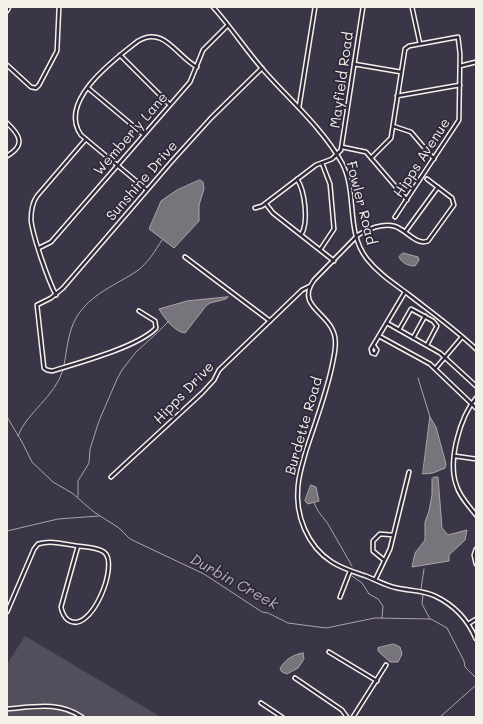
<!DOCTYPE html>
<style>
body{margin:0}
#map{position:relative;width:483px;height:724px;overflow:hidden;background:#3b3647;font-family:Mali,sans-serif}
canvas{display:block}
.frame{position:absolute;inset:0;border:8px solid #f4f1e8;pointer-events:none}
</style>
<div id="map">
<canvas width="483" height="724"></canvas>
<div class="frame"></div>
</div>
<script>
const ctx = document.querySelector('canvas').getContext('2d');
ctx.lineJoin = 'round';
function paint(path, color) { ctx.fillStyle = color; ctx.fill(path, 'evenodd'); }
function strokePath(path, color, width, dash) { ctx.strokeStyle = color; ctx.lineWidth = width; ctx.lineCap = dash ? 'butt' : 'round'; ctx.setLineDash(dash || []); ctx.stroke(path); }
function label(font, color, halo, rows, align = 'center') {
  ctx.font = font + ' Mali,sans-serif'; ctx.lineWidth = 4; ctx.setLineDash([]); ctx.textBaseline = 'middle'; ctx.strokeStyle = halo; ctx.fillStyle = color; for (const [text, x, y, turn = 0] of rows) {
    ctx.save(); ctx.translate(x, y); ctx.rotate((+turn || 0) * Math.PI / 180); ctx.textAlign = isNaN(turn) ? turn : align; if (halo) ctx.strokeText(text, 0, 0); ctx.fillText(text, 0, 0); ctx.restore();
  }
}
const green = new Path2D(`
 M25 636 161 717H7V664Z`);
const water = new Path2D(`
 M200 180 203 182 204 189 199 205V221L174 248 149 229 161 201 177 190Z
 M403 253 418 257 419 260 415 266C409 266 401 263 399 257Z
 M228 297 226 299 210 303 206 306 185 333C175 332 164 318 159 309L187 301Z
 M430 417 436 427 446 464 445 468 433 473 423 474Z
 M434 477H438L442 528 448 535 467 530 465 540 449 555V561L412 567 415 553 425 540V522L429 511 432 495V479Z
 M311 485 316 487 319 501 308 504 305 501Z
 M394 644 400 647 402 654 398 662H390L378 651V648Z
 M303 653 304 659 298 668 287 674 282 672 280 669C284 660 294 654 303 653Z`);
const stream = new Path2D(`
 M158 332 169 321
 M64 365C67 350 68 332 76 318 90 294 116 285 137 271 148 263 155 251 162 240
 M418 378 430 417
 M7 417 22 442 32 462 53 482 72 493 94 512 119 528 130 539 204 574 262 612 268 613 288 623 326 628 375 618 431 619 447 628 464 661 465 667 476 678
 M18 436C26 413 55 397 63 370
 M78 497V481L89 463 90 449 99 421 117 379 122 370 136 352 157 333
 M314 503 318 511 328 524 352 566
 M7 531 58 519 99 516
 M352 576 362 583 369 594 378 599 383 606 382 618
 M421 589 424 569
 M423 595 422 604 430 619
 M440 717 476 685`);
const street = new Path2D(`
 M213 7C232 28 247 52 266 73 292 102 323 129 342 163 358 193 345 231 367 259 378 273 393 283 408 294 431 312 455 329 476 349
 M412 7 420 44
 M7 11 9 7
 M120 55 169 104
 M354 64 401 72
 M7 65 31 87 36 88 39 85 57 51 59 7
 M460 66 476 62
 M88 88 143 134
 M397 96 460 85
 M299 107 315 7
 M7 123C20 135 26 145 7 156
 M393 126 411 132 434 159
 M342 147 366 152 407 200
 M371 158 391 138 405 49 409 46 458 37 460 54 459 120 395 217
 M297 179C305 191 309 223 301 235
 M427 179 452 198 454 205 428 241C416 246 406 229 394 226 383 223 367 229 358 235L314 280C296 305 326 312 333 331 338 341 334 356 332 366 326 395 315 423 306 451 303 462 299 474 298 486 295 515 307 546 332 562 343 569 354 572 366 576 376 580 386 586 397 588 410 591 423 590 435 596 454 605 468 620 476 639
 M147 190 81 135C57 101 115 59 138 41 164 25 177 57 197 67
 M266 204 273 213 334 261
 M255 208 262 206 316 165 332 159 341 150 363 7
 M405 232 438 187
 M39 248 51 242 190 82 203 50 228 25
 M320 250 334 229 330 184 322 163
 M185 257 270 321
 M56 295C48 280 33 237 31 220 31 212 32 203 37 196L86 139
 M139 311 155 321 156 328C138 347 78 363 52 371L47 370 44 368 37 305 51 298 63 288 173 160 211 118 262 68
 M387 323 440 353 476 386
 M399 330 411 309 433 321 437 326 427 345
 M379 336 430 364 476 408
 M413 338 425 316
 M374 346 377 350 375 354 372 353 371 349 405 292
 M435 369 462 337
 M476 398C460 417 448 460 456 484 459 496 469 506 476 515
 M455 456 476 459
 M111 477 202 393 214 380 219 370 302 290 310 286
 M476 549 474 555 476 564
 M384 560 373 551V541L380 534 393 535
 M375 580 390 549 409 472
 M340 597 350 571
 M7 612 34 549 38 544C51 540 64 544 77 546 86 547 97 547 104 552 120 563 91 636 68 620 64 617 62 612 61 607L78 546
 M468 624 476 619
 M329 652 377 681
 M295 678 342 710 347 717
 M261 703 282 717
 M7 709C34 707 58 701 82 717
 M353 717 386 665`);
const streetNames = [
 ["Mayfield Road",342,80,-82],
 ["Wemberly Lane",131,134,-49],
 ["Hipps Avenue",422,158,-57],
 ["Sunshine Drive",142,181,-49],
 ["Fowler Road",361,203,76],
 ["Hipps Drive",184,393,-46],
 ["Burdette Road",304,426,-74]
];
const waterNames = [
 ["Durbin Creek",234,582,29]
];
paint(green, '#534e5c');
paint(water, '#78747b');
strokePath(water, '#aaa6a7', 1);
strokePath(stream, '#aaa6a7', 1);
strokePath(street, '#f4f1e8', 5.5);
strokePath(street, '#2f2a3d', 2.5);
label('14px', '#f4f1e8', '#2f2a3d', streetNames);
label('italic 15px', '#b6b2b2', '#2f2a3d', waterNames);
</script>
